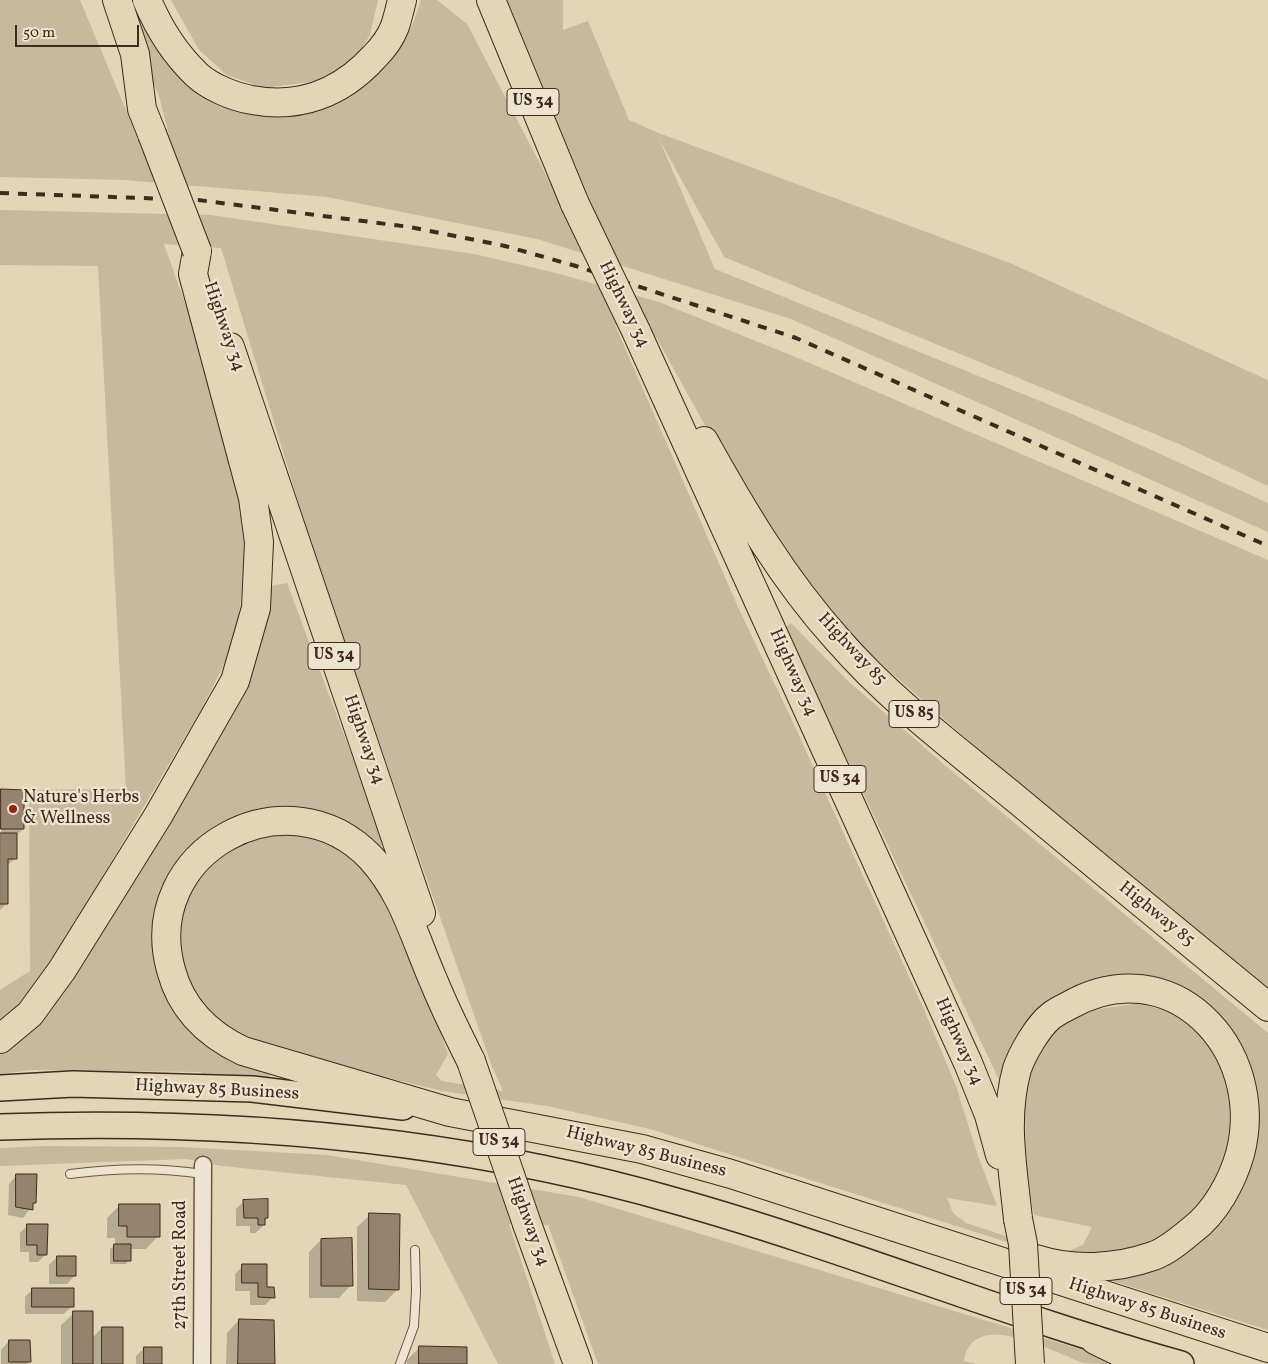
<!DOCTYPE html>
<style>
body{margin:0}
#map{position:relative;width:1268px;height:1364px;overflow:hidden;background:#e2d6b7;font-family:Vollkorn,serif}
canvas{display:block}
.scale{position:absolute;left:15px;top:25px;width:124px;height:22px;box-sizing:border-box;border:2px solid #42291d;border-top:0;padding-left:6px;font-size:15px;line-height:18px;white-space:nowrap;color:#42291d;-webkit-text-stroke:4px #ece4d0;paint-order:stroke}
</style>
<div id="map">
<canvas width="1268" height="1364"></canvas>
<div class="scale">50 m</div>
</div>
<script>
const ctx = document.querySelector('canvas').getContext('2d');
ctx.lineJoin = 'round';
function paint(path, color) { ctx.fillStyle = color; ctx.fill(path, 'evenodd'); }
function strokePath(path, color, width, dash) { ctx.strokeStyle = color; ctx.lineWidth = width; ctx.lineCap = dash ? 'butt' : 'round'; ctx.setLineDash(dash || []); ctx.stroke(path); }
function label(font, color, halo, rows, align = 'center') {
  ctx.font = font + ' Vollkorn,serif'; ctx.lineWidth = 4.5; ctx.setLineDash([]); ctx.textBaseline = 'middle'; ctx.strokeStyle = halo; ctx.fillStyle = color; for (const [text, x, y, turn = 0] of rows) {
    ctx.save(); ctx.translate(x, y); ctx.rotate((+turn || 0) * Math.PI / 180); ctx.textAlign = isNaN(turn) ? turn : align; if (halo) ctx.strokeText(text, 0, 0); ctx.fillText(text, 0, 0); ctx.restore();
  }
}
const green = new Path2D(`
 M0 0H80L136 134 169 135 159 96 145 63 132 11 158 51 182 79 222 104 355 91 382 71 413 23 421 0H437L467 24 558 198 594 210 507 0H563V30L588 21 629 120 656 132 1010 263 1268 380V486L1179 444 724 257 659 139 715 269 1072 414 1268 503V532L791 319 537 239 327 197 124 180 0 177Z
 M171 0H378L370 35 353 62 317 81 264 88 227 75 199 50Z
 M0 210 211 215 474 254 556 273 659 302 798 358 1268 560V991L1086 843 887 669 830 615 803 581 717 447 656 337 615 325 738 607 790 716 923 1007 956 1086 978 1156 997 1206 947 1198 953 1213 966 1223 1054 1252 1068 1251 1083 1245 1092 1227 1034 1215 1020 1148 1019 1090 1046 1039 1070 1020 1093 1010 1140 1003 1172 1013 1205 1035 1233 1078 1240 1120 1205 1210 1127 1257H1054L650 1129 547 1106 442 1091 380 1076 288 1057 232 1035 204 1010 186 980 176 949 188 890 207 865 231 847 249 840 293 832 325 836 372 872 393 900 448 1054 436 1075 442 1081 503 1091 491 1064 315 557 221 248 164 244 203 354 246 531 243 588 234 645 200 712 41 980 0 1028V990L30 971 29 790 126 789 98 266 0 265Z
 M287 583 385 844 375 850C364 838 352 823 337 817 305 804 270 815 238 820L156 934 155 963 167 1000 190 1033 220 1051 270 1074 269 1078H202L201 1072 32 1070 0 1074V1055L9 1051 40 1018 73 979 210 754 239 704 250 676 263 629 271 586Z
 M791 623 848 681 953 772 1268 1033V1330L1103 1278 1143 1274 1164 1264 1255 1129 1214 1014 1095 984 1004 1072 1000 1082 785 628Z
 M47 1146 181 1147 327 1155 579 1197 1109 1358 1122 1364C1111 1364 1094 1364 1083 1363 1056 1353 972 1306 964 1361L977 1364H598L548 1225 509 1224 555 1364H498L406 1185 222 1166 186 1159 0 1166V1148Z`);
const shadow = new Path2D(`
 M2 791 23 829 15 836V858L6 867V904L0 910Z
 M17 1175 35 1202 23 1218 8 1215 9 1184Z
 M244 1201 267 1217 264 1225 256 1233H250V1226H236V1209Z
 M119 1206 158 1236 146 1249H130L129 1260 126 1264H110V1249L115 1245V1238H107V1218Z
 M370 1215 398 1289 385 1302 357 1301V1227Z
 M28 1225 46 1254 38 1262H29V1252H20V1233Z
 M321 1240 351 1285 339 1298H309V1252Z
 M57 1257 75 1275 67 1284H49V1265Z
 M243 1266 273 1297 265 1305H250V1291H235V1274Z
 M33 1289 72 1306 64 1314H25V1297Z
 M74 1313 92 1338 102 1328 121 1364H61V1325Z
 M239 1320 273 1364H226L227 1333Z
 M9 1341 29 1362 27 1364H1V1350Z
 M420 1347 465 1364H407V1360Z
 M144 1348 160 1364H136V1356Z`);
const building = new Path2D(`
 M1 789 24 790V829H1Z
 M0 833H17V859H8V904H0Z
 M16 1174H37L36 1203H33V1210L16 1207Z
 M268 1199V1218H265V1225H258V1218H244L243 1200Z
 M119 1204H160V1237H127V1226H119Z
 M369 1213 400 1214 399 1290 369 1289Z
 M27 1224H48L47 1255H37V1245H27Z
 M352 1238 353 1286H321V1239Z
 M114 1244H131V1261H114Z
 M57 1256H76V1276H57Z
 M242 1264H267V1287H274L275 1298 258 1297V1283H242Z
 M32 1288H74V1307H32Z
 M73 1311H93V1364H73Z
 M239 1319 274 1320 275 1364H238Z
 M102 1327H123V1364H102Z
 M9 1340H30L31 1362H9Z
 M419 1346 467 1347V1364H419Z
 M144 1347H162V1364H144Z`);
const lane = new Path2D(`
 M70 1174C115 1168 158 1167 203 1174
 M400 1364 414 1326 416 1291 415 1250`);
const street = new Path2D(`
 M202 1364 203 1165`);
const primary = new Path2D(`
 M0 1088 73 1084 252 1089 403 1107
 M0 1127C227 1119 457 1138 676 1201 847 1249 1011 1317 1181 1364`);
const highway = new Path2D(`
 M117 0 135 54 142 109 152 134
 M147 0C159 29 174 53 197 75 210 87 234 97 252 100 300 109 341 93 374 57 382 49 391 37 395 26 398 17 400 8 402 0
 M491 0 575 204
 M636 331 968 1063 989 1115 1000 1155
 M230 347 421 913
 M704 441C743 511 783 579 837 639 889 699 954 748 1015 798 1099 868 1184 938 1268 1007
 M0 1039 30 1014 62 970 158 816 235 681 256 608 259 542 253 498 193 274 197 251
 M471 1061C458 1035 445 1009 434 982 415 939 404 894 371 858 287 770 138 851 171 970 181 1008 207 1034 243 1051L450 1112 642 1149 731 1174 1268 1348
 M1018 1219C1013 1169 1003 1119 1017 1069 1022 1054 1038 1026 1051 1016 1056 1012 1062 1009 1068 1006 1169 947 1268 1047 1240 1154 1232 1182 1215 1213 1192 1230 1180 1240 1167 1251 1153 1256 1116 1269 1073 1271 1036 1259
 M527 1224 578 1364
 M1095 1340 1144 1364`);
const rail = new Path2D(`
 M0 193 198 200 410 227 505 246 576 266 796 338 1268 546`);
const highwayBridge = new Path2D(`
 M152 134 197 251
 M575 204 636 331
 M471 1061 527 1224
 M1018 1219 1023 1244 1030 1364`);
const markers = [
 [13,809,5,"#8f2418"]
];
const shields = [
 [533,102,52],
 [334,656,52],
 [914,714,50],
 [840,779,52],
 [499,1142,52],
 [1026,1291,52]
];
const shieldNames = [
 ["US 34",533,102],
 ["US 34",334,656],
 ["US 85",914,714],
 ["US 34",840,779],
 ["US 34",499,1142],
 ["US 34",1026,1291]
];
const streetNames = [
 ["Highway 34",623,305,64],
 ["Highway 34",223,327,71],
 ["Highway 85",851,650,47],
 ["Highway 34",792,673,66],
 ["Highway 34",363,740,71],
 ["Highway 85",1156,915,39],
 ["Highway 34",958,1042,66],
 ["Highway 85 Business",217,1091,3],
 ["Highway 85 Business",646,1153,14],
 ["Highway 34",527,1222,70],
 ["27th Street Road",182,1265,-90],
 ["Highway 85 Business",1147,1310,18]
];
const poiNames = [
 ["Nature's Herbs",23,799],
 ["& Wellness",23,820]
];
paint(green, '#c7b99d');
paint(shadow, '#0003');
paint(building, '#95836d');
strokePath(building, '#42291d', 1);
strokePath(lane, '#6a5444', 10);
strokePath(street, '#6a5444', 19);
strokePath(primary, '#42291d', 28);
strokePath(highway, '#42291d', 30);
strokePath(lane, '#ece4d0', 8);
strokePath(street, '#ece4d0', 16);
strokePath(primary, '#e2d6b7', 25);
strokePath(highway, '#e2d6b7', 28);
strokePath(rail, '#42291d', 4, [9, 9]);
strokePath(highwayBridge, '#42291d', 30, []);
strokePath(highwayBridge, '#e2d6b7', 28);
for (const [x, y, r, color] of markers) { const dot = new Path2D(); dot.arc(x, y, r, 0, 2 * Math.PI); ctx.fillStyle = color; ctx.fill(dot); strokePath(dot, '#ece4d0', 2); }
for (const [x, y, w] of shields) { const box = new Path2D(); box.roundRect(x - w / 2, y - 13.5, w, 27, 4); ctx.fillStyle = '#ece4d0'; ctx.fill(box); strokePath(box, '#42291d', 1); }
label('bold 16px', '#42291d', null, shieldNames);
label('18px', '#42291d', '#ece4d0', streetNames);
label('18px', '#42291d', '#ece4d0', poiNames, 'left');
</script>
